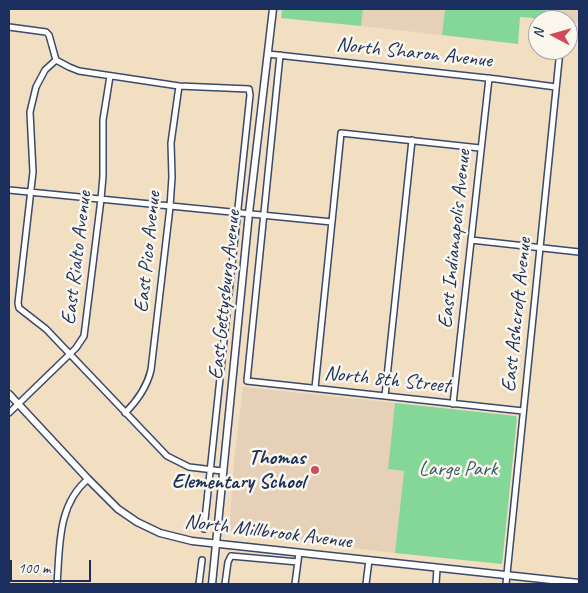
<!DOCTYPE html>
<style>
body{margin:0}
#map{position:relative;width:588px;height:593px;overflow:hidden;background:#f2dec0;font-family:Caveat,sans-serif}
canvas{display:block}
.frame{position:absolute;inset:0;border:10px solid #1b2f5e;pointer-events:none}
.north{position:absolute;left:528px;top:10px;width:50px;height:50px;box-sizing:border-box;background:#fbf7ec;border:1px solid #a1a7b3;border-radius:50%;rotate:276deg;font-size:14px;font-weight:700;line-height:20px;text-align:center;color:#1b2f5e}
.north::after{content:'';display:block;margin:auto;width:18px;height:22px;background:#d1495b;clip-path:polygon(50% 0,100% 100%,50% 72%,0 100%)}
.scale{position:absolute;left:10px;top:560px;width:81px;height:22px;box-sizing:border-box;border:2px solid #1b2f5e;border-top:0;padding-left:6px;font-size:15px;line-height:18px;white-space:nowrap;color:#1b2f5e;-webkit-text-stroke:4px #fbf7ec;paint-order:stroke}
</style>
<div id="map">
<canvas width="588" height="593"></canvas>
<div class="frame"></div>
<div class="north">N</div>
<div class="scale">100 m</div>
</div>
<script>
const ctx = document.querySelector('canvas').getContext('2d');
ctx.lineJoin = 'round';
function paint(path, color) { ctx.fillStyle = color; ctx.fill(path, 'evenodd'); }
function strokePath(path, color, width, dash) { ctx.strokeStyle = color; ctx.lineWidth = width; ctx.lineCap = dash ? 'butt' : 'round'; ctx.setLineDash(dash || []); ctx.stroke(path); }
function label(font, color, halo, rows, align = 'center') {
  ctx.font = font + ' Caveat,sans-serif'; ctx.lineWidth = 5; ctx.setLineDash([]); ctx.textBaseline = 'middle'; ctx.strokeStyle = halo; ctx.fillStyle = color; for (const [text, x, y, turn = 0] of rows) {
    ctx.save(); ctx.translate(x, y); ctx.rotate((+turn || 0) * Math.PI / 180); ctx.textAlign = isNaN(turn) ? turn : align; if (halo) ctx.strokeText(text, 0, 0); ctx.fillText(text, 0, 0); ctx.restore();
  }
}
const built = new Path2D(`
 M363 9H445L442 35 361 26Z
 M546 9H579V23L568 22V20L545 19Z
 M243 387 395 403 388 469 404 471 395 553 229 533 234 461Z`);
const green = new Path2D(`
 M282 9H363L361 26 281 18Z
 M445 9H546L545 19 520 17 518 44 442 35Z
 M395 403 516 416 517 418 502 564 395 553 404 471 388 469Z`);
const minor = new Path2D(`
 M9 27 46 32 49 35 56 60 69 67 79 71 179 86 249 89 250 95 204 529
 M268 54 496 79 556 87
 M280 55 247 381 523 411
 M56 60 45 70 36 87 30 112 33 172 18 303 19 308 46 329 167 456 189 467 222 471
 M9 190 332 222
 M471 240 579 252
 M315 388 341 133 480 148
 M385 396 412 140
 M453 404 489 78
 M9 413 76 348 84 336 101 199 103 176V120L110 76
 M125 413C138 400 147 387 151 370L170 207 172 177 171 143 179 86
 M57 584C60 547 57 505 88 479
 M199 584 202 560
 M225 584 228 562 231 556 298 562
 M295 584 299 553
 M366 584 369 560
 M436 584 437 568
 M506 584 560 50`);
const tertiary = new Path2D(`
 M9 394 88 479 118 509 137 522 160 533 192 541 579 583
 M212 584 249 213 273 9`);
const markers = [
 [315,470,5,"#d1495b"]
];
const streetNames = [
 ["North Sharon Avenue",414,53,6],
 ["East Indianapolis Avenue",455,239,-84],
 ["East Pico Avenue",148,252,-84],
 ["East Rialto Avenue",77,258,-83],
 ["East Gettysburg Avenue",225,295,-84],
 ["East Ashcroft Avenue",517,315,-84],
 ["North 8th Street",387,380,6],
 ["North Millbrook Avenue",268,532,7]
];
const poiNames = [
 ["Thomas",305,458],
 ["Elementary School",305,482]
];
const parkNames = [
 ["Large Park",458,469]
];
paint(built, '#e6d0b7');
paint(green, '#85d798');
strokePath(minor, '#3b496d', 8);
strokePath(tertiary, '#3b496d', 9);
strokePath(minor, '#fff', 5);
strokePath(tertiary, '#fff', 6);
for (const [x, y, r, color] of markers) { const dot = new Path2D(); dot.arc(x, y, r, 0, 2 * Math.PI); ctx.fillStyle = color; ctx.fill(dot); strokePath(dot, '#fbf7ec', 2); }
label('21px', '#1b2f5e', '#fbf7ec', streetNames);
label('bold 21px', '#1b2f5e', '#fbf7ec', poiNames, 'right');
label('21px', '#36596c', '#fbf7ec', parkNames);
</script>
